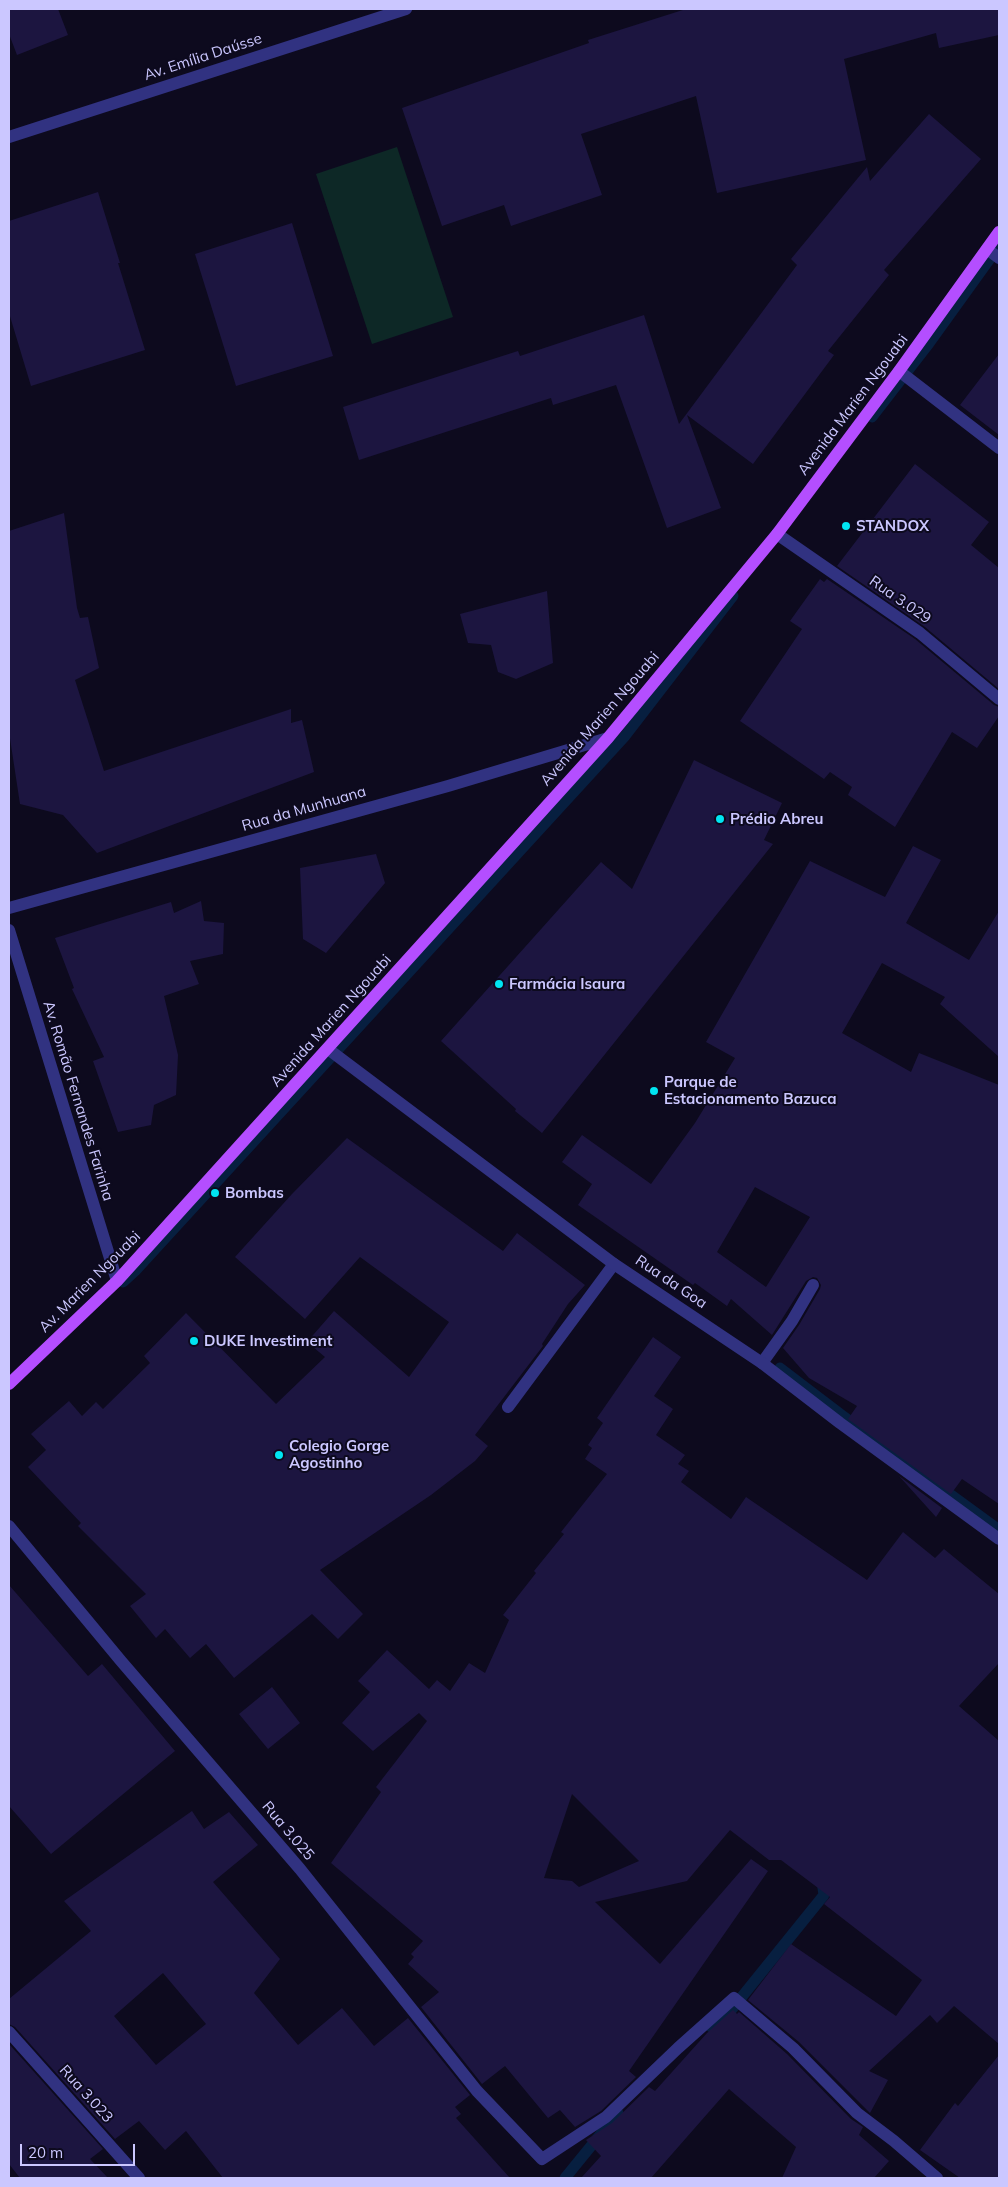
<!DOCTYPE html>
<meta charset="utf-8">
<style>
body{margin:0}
#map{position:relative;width:1008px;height:2187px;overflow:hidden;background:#0d0a1e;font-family:Mulish,sans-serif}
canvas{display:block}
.frame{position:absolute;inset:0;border:10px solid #cbc7ff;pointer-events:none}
.scale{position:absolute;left:20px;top:2144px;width:115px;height:22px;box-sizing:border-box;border:2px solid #cbc7ff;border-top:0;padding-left:6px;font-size:15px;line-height:18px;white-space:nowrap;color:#cbc7ff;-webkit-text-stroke:4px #0d0a1e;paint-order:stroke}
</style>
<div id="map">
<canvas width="1008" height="2187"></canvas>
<div class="frame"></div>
<div class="scale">20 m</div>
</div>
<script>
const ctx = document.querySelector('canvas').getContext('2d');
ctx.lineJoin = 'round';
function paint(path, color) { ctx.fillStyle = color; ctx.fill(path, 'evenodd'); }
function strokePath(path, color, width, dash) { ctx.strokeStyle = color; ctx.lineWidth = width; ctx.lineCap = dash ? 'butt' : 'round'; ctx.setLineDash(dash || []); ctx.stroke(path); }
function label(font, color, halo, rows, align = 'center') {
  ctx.font = font + ' Mulish,sans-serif'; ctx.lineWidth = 4; ctx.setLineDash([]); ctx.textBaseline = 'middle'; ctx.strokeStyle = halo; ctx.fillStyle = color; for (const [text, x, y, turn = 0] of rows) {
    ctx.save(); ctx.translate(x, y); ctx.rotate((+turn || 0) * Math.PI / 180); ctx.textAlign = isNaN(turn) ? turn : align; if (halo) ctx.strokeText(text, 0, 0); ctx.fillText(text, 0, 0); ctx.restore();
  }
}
const green = new Path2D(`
 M397 147 453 317 372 344 316 174Z`);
const stream = new Path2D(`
 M872 417 927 346 999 246
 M123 1282 135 1271 625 736 733 596
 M780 1368 843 1416 999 1530
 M711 2027 732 2009 824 1895 822 1881 824 1878
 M565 2178 618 2113`);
const building = new Path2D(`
 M9 9H58L68 35 17 55 9 34Z
 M686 9H999V35L939 48 936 33 844 59 866 160 717 193 696 96 581 134 602 195 511 226 504 205 442 226 402 108 589 43 588 40Z
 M929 114 981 159 884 270 889 275 828 351 834 355 753 464 687 415 721 508 667 528 616 385 553 405 551 398 359 460 343 407 518 351 520 356 644 315 679 424 797 265 791 259 867 167 870 181Z
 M98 192 120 263H118L145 350 31 386 9 313V221Z
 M292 223 333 356 236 386 195 254Z
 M999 354V435L960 405Z
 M915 464 989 522 971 545 999 568V689L925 627 837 566Z
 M64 513 77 608 80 618 88 617 99 668 75 680 104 771 291 709V723L302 720 314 772 97 853 63 815 20 804 9 732V531Z
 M820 579 824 582 827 579 915 639 994 705 999 707V716L977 748 952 732 895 827 848 795 852 787 830 772 824 779 740 721 802 629 790 621Z
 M547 591 553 663 516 679 498 672 491 645 468 643 460 614Z
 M694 760 782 803 764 840 773 844 542 1133 515 1111 516 1109 441 1041 601 862 632 889Z
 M913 846 941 860 906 923 969 960 999 911V1057L940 1004 945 997 882 963 842 1033 911 1072 919 1053 999 1085V1504L962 1479 951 1494 848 1419 857 1406 809 1378 783 1348 799 1325 820 1289 821 1285 817 1278 813 1277 806 1281 772 1335 731 1299 727 1306 695 1283 693 1285 578 1205 592 1184 562 1162 582 1135 651 1184 695 1123 735 1058 706 1042 810 861 885 897ZM755 1187 810 1217 766 1287 717 1252Z
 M376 854 385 883 326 953 303 939 300 868Z
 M201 901 204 921 224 923 223 954 190 961 199 984 164 996 178 1055 176 1095 154 1105 151 1125 118 1132 93 1061 104 1057 72 989 74 988 55 938 171 902 174 913Z
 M347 1138 503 1251 517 1233 585 1285 568 1304 542 1344 543 1346 475 1435 488 1446 475 1461 431 1495 320 1570 363 1614 338 1639 312 1614 234 1678 206 1644 190 1658 165 1629 156 1638 130 1606 146 1594 78 1526 81 1523 28 1467 46 1450 31 1434 69 1401 82 1416 96 1402 103 1409 150 1363 144 1356 186 1313 276 1404 325 1357 307 1342 334 1311 409 1377 449 1322 360 1257 305 1319 235 1257 292 1194Z
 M653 1337 681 1357 654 1396 673 1409 656 1435 685 1455 678 1464 689 1471 681 1482 731 1519 746 1497 867 1580 903 1532 935 1558 944 1549 999 1594V1663L959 1706 999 1741V2044L954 2006 937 2023 930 2015 869 2071 888 2080 870 2113 799 2042 748 2000 791 1944 896 2016 922 1980 824 1904 830 1897 781 1860H769L730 1830 687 1881 595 1902 660 1964 751 1859 768 1871 629 2071 636 2077 601 2111 575 2127 560 2110 548 2118 505 2066 482 2084 421 2007 439 1992 408 1964 414 1957 411 1954 423 1941 331 1863 381 1792 376 1787 427 1721 419 1713 373 1751 342 1723 370 1692 358 1681 387 1650 429 1689 437 1680 450 1691 469 1663 485 1673 509 1620 503 1615 536 1573 534 1571 564 1534 561 1532 607 1474 585 1459 592 1448 588 1445 603 1423 597 1418ZM572 1794 639 1861 579 1887 572 1881 544 1878Z
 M899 1476 942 1508 936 1517Z
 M9 1585 88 1676 102 1664 175 1751 51 1854 9 1806Z
 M272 1687 300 1723 268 1749 239 1714Z
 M192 1811 204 1829 229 1812 258 1845 213 1882 280 1959 254 1993 298 2045 342 2008 374 2046 408 2018 470 2095 455 2107 461 2114 456 2118 510 2178H223L186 2131 165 2150 139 2121 115 2139 15 2027 9 2024V1999L91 1931 64 1901ZM163 1973 206 2024 156 2065 114 2016Z
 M733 2010 737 2014 739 2012 787 2054 851 2119 863 2127 859 2135 889 2161 874 2178H782L796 2147 729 2089 651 2178H581L601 2156 586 2140 612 2123 649 2087 655 2091 707 2033Z
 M9 2044 103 2149 90 2159 108 2178H20L9 2164Z
 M999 2055V2178H960L920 2150 955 2103 958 2106Z`);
const service = new Path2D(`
 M899 371 999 448`);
const minor = new Path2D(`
 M9 137 406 9
 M987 249 999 258
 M777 534 920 633 999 699
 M9 908 448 786 608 738
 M9 930 117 1281
 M762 1363 792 1321 813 1285
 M508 1407 614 1264
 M9 1526 121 1661 300 1869 477 2091 542 2159 606 2117 678 2048 734 1998 793 2048 857 2113 894 2141 937 2178
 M9 2032 139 2178`);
const tertiary = new Path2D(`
 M328 1049 614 1264 762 1363 840 1423 999 1539`);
const primary = new Path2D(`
 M9 1384 117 1281 608 738 777 534 899 371 999 232`);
const markers = [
 [846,526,5,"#00e5f2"],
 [720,819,5,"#00e5f2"],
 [499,984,5,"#00e5f2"],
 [654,1091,5,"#00e5f2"],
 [215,1193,5,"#00e5f2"],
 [194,1341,5,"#00e5f2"],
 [279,1455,5,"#00e5f2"]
];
const streetNames = [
 ["Av. Emília Daússe",203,57,-18],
 ["Avenida Marien Ngouabi",853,405,-53],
 ["Rua 3.029",900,600,35],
 ["Avenida Marien Ngouabi",600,719,-49],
 ["Rua da Munhuana",304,809,-16],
 ["Avenida Marien Ngouabi",331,1021,-48],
 ["Av. Romão Fernandes Farinha",78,1101,73],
 ["Av. Marien Ngouabi",90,1282,-45],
 ["Rua da Goa",671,1282,34],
 ["Rua 3.025",288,1831,50],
 ["Rua 3.023",86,2094,48]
];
const poiNames = [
 ["STANDOX",856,526],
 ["Prédio Abreu",730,819],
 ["Farmácia Isaura",509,984],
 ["Parque de",664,1082],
 ["Estacionamento Bazuca",664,1099],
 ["Bombas",225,1193],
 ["DUKE Investiment",204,1341],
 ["Colegio Gorge",289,1446],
 ["Agostinho",289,1463]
];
paint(green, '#0d2826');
strokePath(stream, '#071f40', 11);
paint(building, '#1c1540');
strokePath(service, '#313281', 12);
strokePath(minor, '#313281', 12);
strokePath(tertiary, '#313281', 12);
strokePath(primary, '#b44eff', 12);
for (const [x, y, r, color] of markers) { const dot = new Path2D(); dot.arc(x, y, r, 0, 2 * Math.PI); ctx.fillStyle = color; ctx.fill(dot); strokePath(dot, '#0d0a1e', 2); }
label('15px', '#cbc7ff', '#0d0a1e', streetNames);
label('bold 15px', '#cbc7ff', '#0d0a1e', poiNames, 'left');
</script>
